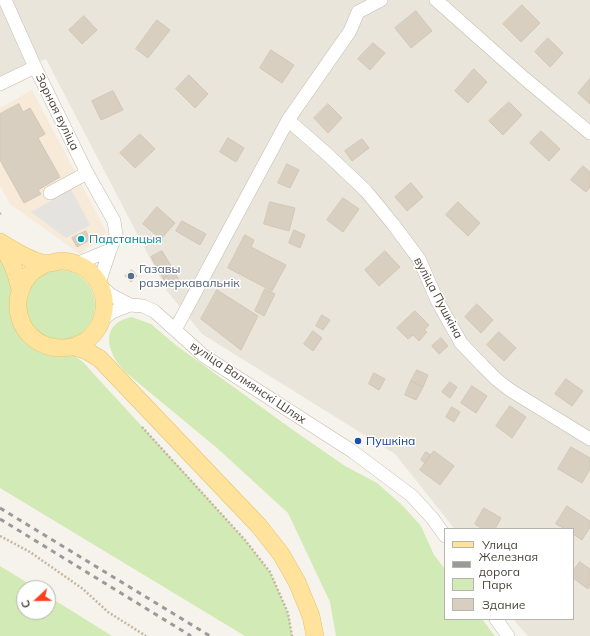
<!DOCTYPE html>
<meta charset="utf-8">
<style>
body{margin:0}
#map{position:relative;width:590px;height:636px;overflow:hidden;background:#f6f3ec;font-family:Mulish,sans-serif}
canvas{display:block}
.legend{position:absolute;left:444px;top:528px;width:130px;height:92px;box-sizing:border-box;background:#fff;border:1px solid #b7b4b0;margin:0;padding:5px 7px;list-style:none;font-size:12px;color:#4b4439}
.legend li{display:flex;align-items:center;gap:8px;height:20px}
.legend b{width:20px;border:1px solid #b7b4b0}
.north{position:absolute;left:16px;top:580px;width:40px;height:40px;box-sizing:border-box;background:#fff;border:1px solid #b7b4b0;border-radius:50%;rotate:248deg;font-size:11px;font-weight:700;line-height:16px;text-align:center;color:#4b4439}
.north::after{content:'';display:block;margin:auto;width:14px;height:18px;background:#fc3f1d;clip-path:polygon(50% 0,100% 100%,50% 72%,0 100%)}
</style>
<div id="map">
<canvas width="590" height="636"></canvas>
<ul class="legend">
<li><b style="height:5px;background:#ffe39c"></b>Улица</li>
<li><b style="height:5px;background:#9a9a9a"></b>Железная дорога</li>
<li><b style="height:11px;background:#d2eab5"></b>Парк</li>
<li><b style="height:11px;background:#d8cfc1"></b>Здание</li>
</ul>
<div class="north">С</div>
</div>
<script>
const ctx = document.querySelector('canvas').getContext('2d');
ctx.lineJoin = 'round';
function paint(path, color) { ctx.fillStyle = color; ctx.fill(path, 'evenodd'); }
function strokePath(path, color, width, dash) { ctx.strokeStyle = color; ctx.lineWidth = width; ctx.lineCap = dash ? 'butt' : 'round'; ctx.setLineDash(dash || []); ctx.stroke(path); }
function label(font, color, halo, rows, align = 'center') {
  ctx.font = font + ' Mulish,sans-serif'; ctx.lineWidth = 3; ctx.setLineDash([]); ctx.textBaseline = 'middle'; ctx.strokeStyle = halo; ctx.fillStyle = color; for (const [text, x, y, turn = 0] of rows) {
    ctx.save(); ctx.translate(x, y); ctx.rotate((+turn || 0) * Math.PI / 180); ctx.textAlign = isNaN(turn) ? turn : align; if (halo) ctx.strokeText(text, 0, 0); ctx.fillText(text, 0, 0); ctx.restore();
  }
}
const residential = new Path2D(`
 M0 0H590V636H528L513 619H573V529H454L450 523 395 454 202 334 167 291 46 59 0 77Z`);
const commercial = new Path2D(`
 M32 90 107 233 80 254 10 204 0 186V108Z`);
const green = new Path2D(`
 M0 259 11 279 14 323 20 336 31 346 44 353 59 357 73 355 83 362 102 383 184 472 245 540 270 572 288 613 292 636H245L0 488Z
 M25 305a35 35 0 1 1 70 0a35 35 0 1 1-70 0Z
 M132 317 151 324 177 346 293 430 345 466 377 483 402 505 421 526 434 555 445 569V619H482L495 636H336L330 602 288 513 217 448 124 371C121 366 115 361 113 355 104 335 111 321 132 317Z
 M0 566 36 588H24V612H48V596L112 636H0Z`);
const parking = new Path2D(`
 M71 189 90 225 66 238 31 212Z`);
const building = new Path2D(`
 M522 5 540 23 521 42 503 24Z
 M416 11 432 31 411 48 395 28Z
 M84 16 97 30 82 44 69 30Z
 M157 20 170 30 148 58 136 49Z
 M548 38 563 53 550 67 535 52Z
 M373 43 385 53 370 70 358 59Z
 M271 50 294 65 282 83 260 68Z
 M474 69 487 82 468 103 455 91Z
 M189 75 208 94 195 108 176 89Z
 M590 79V104L578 93Z
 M113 91 123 110 101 120 92 101Z
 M509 102 522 115 503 135 489 121Z
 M19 104 23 112 30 108 45 134 38 138 60 177 38 190 41 194 24 203 0 160V114Z
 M328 104 342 118 328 133 314 118Z
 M541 131 560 149 549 161 530 143Z
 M140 134 155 149 135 168 120 153Z
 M228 138 244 148 236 162 220 152Z
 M362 139 369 148 352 161 345 151Z
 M287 164 299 170 290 188 278 183Z
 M583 166 590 172V187L586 192 571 180Z
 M411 183 423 197 407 211 395 197Z
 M343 198 359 209 343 232 327 220Z
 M270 202 295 208 289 231 264 224Z
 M458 202 480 223 468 236 446 215Z
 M157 207 175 223 161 239 143 224Z
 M182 221 206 234 200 245 176 231Z
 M294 230 305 235 300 248 289 243Z
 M86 231 90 240 77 247 72 238Z
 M245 235 254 240 251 247 286 265 272 291 228 268Z
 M162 251 174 271 163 278 151 257Z
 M385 251 400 267 379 286 365 270Z
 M132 270 137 276 131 282 125 276Z
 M174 271 180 282 169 288 163 278Z
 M265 289 275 294 264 316 255 311Z
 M217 290 258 316 241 350 201 319Z
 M477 304 493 320 481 333 465 317Z
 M415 311 429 325 424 330 427 332 419 341 413 335 408 339 397 328Z
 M322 315 330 320 323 330 316 326Z
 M313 331 322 338 313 351 304 344Z
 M499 332 516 348 504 361 487 345Z
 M441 338 448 346 439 354 432 346Z
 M417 370 428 375 423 387 411 381Z
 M374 373 385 379 379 390 369 384Z
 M566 379 583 391 572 406 555 394Z
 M411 381 423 387 416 400 405 395Z
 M450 382 457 387 450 398 442 392Z
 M472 386 487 396 476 413 461 403Z
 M510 406 526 417 512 438 496 426Z
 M452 407 460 412 454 422 446 417Z
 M571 447 590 458V469L582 483 558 469Z
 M434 451 454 466 440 485 420 470Z
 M426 452 431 455 425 463 421 460Z
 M567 506 590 521V527L582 540 573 534V529H565L556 524Z
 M484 508 501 518 495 529H482L475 524Z
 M580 562 590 569V586L588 589 573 578V571Z`);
const path = new Path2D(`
 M0 214 1 213
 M142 427 245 540 270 572 288 613 292 636
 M0 536 30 552 83 589 108 612 146 636`);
const minor = new Path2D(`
 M5 0 35 67 87 173 114 221 116 235 110 250 99 283
 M436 0 524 78 590 133
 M0 84 35 67
 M288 120 327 154 366 191 393 224 419 259 438 302 461 343 483 366 496 379 510 390 590 439
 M50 193 87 173
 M76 264 110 250
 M101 286 111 295 130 305 143 306 154 311 204 356 352 451 412 496 433 519 445 536
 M102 320 112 312 130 305
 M175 330 288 120 350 31 358 12 381 0
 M496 619 508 636`);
const major = new Path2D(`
 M0 242C13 250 28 260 43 263 49 265 55 261 61 261 72 261 84 266 91 273 102 284 107 300 103 315 91 363 21 357 18 307 17 296 22 283 30 274 34 270 40 267 45 264
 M0 242C10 259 16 270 20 289
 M74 347 87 351 100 359 259 526 281 554 297 582 311 616 315 636`);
const rail = new Path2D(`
 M0 508 210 636
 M0 519 191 636`);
const markers = [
 [81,239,4,"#0f9aa8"],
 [131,276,4,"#5c6f8a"],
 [358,441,4,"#1a4fb4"]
];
const streetNames = [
 ["Зорная вуліца",57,112,64],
 ["вуліца Пушкіна",438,298,62],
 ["вуліца Валмянскі Шлях",248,383,34]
];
const cultureNames = [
 ["Падстанцыя",89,239]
];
const serviceNames = [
 ["Газавы",139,269],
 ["размеркавальнік",139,283]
];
const transitNames = [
 ["Пушкіна",366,441]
];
paint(residential, '#eae5da');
paint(commercial, '#f7ead8');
paint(green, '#d2eab5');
paint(parking, '#e5e3e0');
paint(building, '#d8cfc1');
strokePath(building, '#d3c7b4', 1);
strokePath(minor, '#c2bbae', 14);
strokePath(major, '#e6c16a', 18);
strokePath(path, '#c4b79f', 2.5, [2, 2]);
strokePath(minor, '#fff', 13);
strokePath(major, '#ffe39c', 17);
strokePath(rail, '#9a9a9a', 3, [5, 5]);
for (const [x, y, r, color] of markers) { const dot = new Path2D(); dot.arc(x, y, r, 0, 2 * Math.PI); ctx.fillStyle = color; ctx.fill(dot); strokePath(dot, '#fff', 1.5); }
label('12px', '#4b4439', '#fff', streetNames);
label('12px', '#0d838f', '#fff', cultureNames, 'left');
label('12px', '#4e5e75', '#fff', serviceNames, 'left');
label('12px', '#164399', '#fff', transitNames, 'left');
</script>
